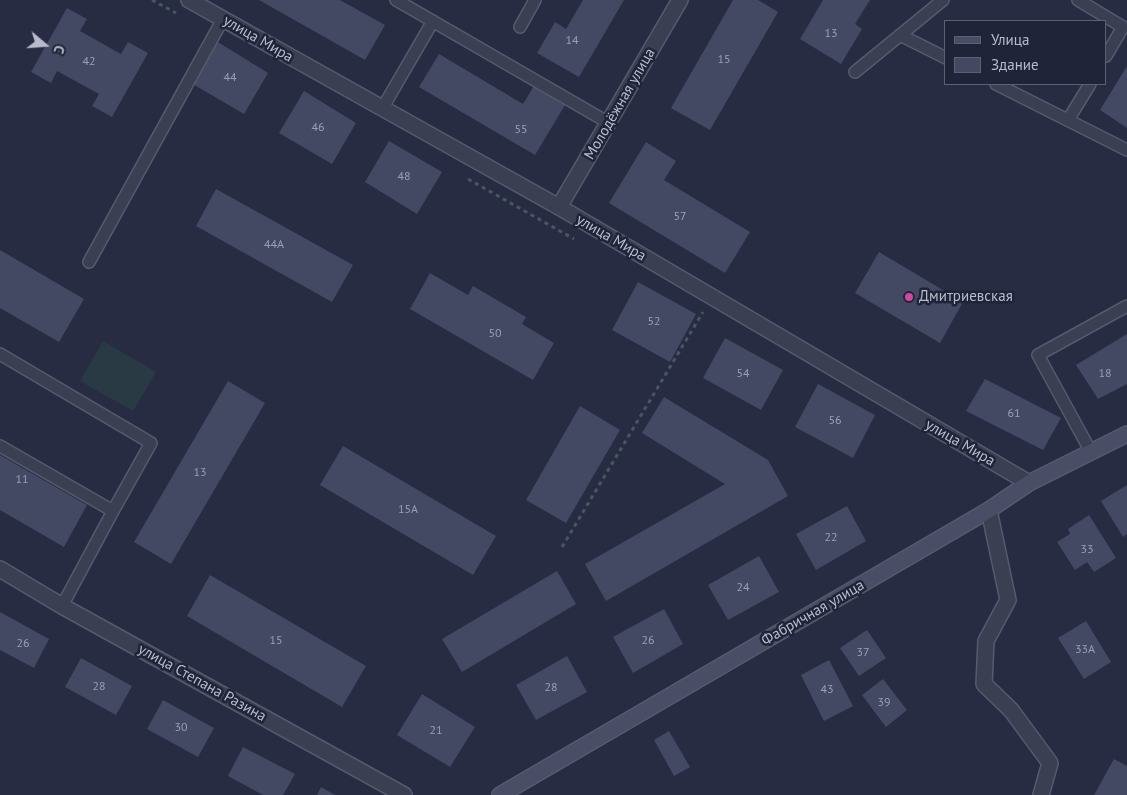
<!DOCTYPE html>
<meta charset="utf-8">
<style>
body{margin:0}
#map{position:relative;width:1127px;height:795px;overflow:hidden;background:#272c43;font-family:"PT Sans",sans-serif}
canvas{display:block}
.legend{position:absolute;left:944px;top:20px;width:162px;height:65px;box-sizing:border-box;background:#202438;border:1px solid #5d6073;margin:0;padding:6px 9px;list-style:none;font-size:15px;color:#b9bbcc}
.legend li{display:flex;align-items:center;gap:10px;height:25px}
.legend b{width:25px;border:1px solid #5d6073}
.north{position:absolute;left:20px;top:20px;width:50px;height:50px;-webkit-text-stroke:4px #202438;paint-order:stroke;rotate:108deg;font-size:14px;font-weight:700;line-height:20px;text-align:center;color:#b9bbcc}
.north::after{content:'';display:block;margin:auto;width:18px;height:22px;background:#b9bbcc;clip-path:polygon(50% 0,100% 100%,50% 72%,0 100%)}
</style>
<div id="map">
<canvas width="1127" height="795"></canvas>
<ul class="legend">
<li><b style="height:6px;background:#494d65"></b>Улица</li>
<li><b style="height:14px;background:#444963"></b>Здание</li>
</ul>
<div class="north">С</div>
</div>
<script>
const ctx = document.querySelector('canvas').getContext('2d');
ctx.lineJoin = 'round';
function paint(path, color) { ctx.fillStyle = color; ctx.fill(path, 'evenodd'); }
function strokePath(path, color, width, dash) { ctx.strokeStyle = color; ctx.lineWidth = width; ctx.lineCap = dash ? 'butt' : 'round'; ctx.setLineDash(dash || []); ctx.stroke(path); }
function label(font, color, halo, rows, align = 'center') {
  ctx.font = font + ' "PT Sans",sans-serif'; ctx.lineWidth = 5; ctx.setLineDash([]); ctx.textBaseline = 'middle'; ctx.strokeStyle = halo; ctx.fillStyle = color; for (const [text, x, y, turn = 0] of rows) {
    ctx.save(); ctx.translate(x, y); ctx.rotate((+turn || 0) * Math.PI / 180); ctx.textAlign = isNaN(turn) ? turn : align; if (halo) ctx.strokeText(text, 0, 0); ctx.fillText(text, 0, 0); ctx.restore();
  }
}
const green = new Path2D(`
 M103 341 156 372 133 411 80 381Z`);
const building = new Path2D(`
 M259 0H340L385 25 365 60Z
 M583 0H624L579 77 537 53 555 22 566 29Z
 M733 0H758L778 12 710 130 671 108Z
 M823 0H870L855 24 862 29 841 64 800 39Z
 M67 8 87 19 80 31 121 54 128 42 148 53 112 117 92 106 99 94 57 71 51 83 31 72Z
 M216 41 268 73 244 114 191 83Z
 M439 54 523 104 534 86 565 105 535 155 419 87Z
 M1127 66V128L1100 110Z
 M304 91 356 123 332 164 279 133Z
 M389 141 442 172 417 214 365 182Z
 M646 142 676 161 664 180 750 232 725 273 609 203Z
 M216 189 353 265 332 302 196 226Z
 M0 250 84 299 59 342 0 308Z
 M879 252 963 302 940 343 855 293Z
 M430 273 468 295 473 286 526 317 522 324 554 343 533 380 410 309Z
 M638 282 696 314 670 362 612 330Z
 M1127 334V384L1098 399 1076 365Z
 M725 338 783 370 761 410 703 378Z
 M985 379 1061 418 1043 450 966 411Z
 M228 381 265 403 171 564 134 542Z
 M818 384 875 415 853 458 795 427Z
 M664 397 768 460 788 496 606 601 585 564 725 484 642 433Z
 M580 406 620 430 566 523 526 500Z
 M343 446 496 536 473 575 320 485Z
 M0 455 87 505 64 547 0 510Z
 M1127 485V534L1123 537 1101 501Z
 M847 506 866 541 816 570 796 534Z
 M1089 515 1116 558 1094 572 1087 562 1075 570 1057 542 1070 534 1068 529Z
 M759 556 779 592 728 620 708 585Z
 M557 571 576 604 462 672 442 639Z
 M210 575 366 666 342 707 187 616Z
 M664 609 683 644 633 673 613 637Z
 M0 612 49 639 34 668 0 650Z
 M1086 621 1111 662 1084 679 1058 638Z
 M867 630 886 658 859 676 840 648Z
 M567 656 587 692 536 720 516 685Z
 M81 658 132 686 116 715 65 687Z
 M829 660 853 706 824 721 801 675Z
 M883 679 907 710 886 727 862 695Z
 M422 694 475 727 450 767 397 735Z
 M163 700 214 728 198 757 147 729Z
 M669 731 690 767 674 776 654 740Z
 M243 747 295 774 283 795H263L228 776Z
 M1114 759 1127 766V795H1094Z
 M321 787 335 795H317Z`);
const path = new Path2D(`
 M152 0 176 13
 M468 179 574 239
 M562 547 703 312`);
const service = new Path2D(`
 M396 0 609 123
 M1078 0 1123 27 1106 56
 M520 27 535 0
 M900 35 946 58
 M855 72 943 0
 M996 84 1127 150
 M382 109 433 21
 M1068 120 1090 84
 M89 262 223 19
 M0 354 151 443 113 511
 M0 446 113 511 62 606
 M1091 452 1038 355 1127 306`);
const minor = new Path2D(`
 M559 207 680 0
 M989 510 1008 600 986 641 984 684 1011 710 1050 763 1041 795
 M0 569 62 606 404 795`);
const tertiary = new Path2D(`
 M189 0 559 207 1029 483`);
const secondary = new Path2D(`
 M500 795 989 510 1029 483 1127 434`);
const markers = [
 [909,297,5,"#d1479c"]
];
const numberNames = [
 ["13",831,34],
 ["14",572,41],
 ["15",724,60],
 ["42",89,62],
 ["44",230,78],
 ["46",318,128],
 ["55",521,130],
 ["48",404,177],
 ["57",680,217],
 ["44А",274,245],
 ["52",654,322],
 ["50",495,334],
 ["54",743,374],
 ["18",1105,374],
 ["61",1014,414],
 ["56",835,421],
 ["13",200,473],
 ["11",22,480],
 ["15А",408,510],
 ["22",831,538],
 ["33",1087,550],
 ["24",743,588],
 ["15",276,641],
 ["26",648,641],
 ["26",23,644],
 ["33А",1085,650],
 ["37",863,653],
 ["28",99,687],
 ["28",551,688],
 ["43",827,690],
 ["39",884,703],
 ["30",181,728],
 ["21",436,731]
];
const streetNames = [
 ["улица Мира",258,39,30],
 ["Молодёжная улица",620,104,-60],
 ["улица Мира",611,238,30],
 ["улица Мира",960,443,30],
 ["Фабричная улица",813,613,-30],
 ["улица Степана Разина",202,683,29]
];
const poiNames = [
 ["Дмитриевская",919,297]
];
paint(green, '#293a44');
paint(building, '#444963');
strokePath(service, '#575a6d', 14);
strokePath(minor, '#575a6d', 18);
strokePath(tertiary, '#575a6d', 18);
strokePath(secondary, '#575a6d', 18);
strokePath(path, '#475760', 3, [4, 4]);
strokePath(service, '#3b3f52', 11);
strokePath(minor, '#3b3f52', 15);
strokePath(tertiary, '#3b3f52', 15);
strokePath(secondary, '#494d65', 15);
for (const [x, y, r, color] of markers) { const dot = new Path2D(); dot.arc(x, y, r, 0, 2 * Math.PI); ctx.fillStyle = color; ctx.fill(dot); strokePath(dot, '#202438', 2); }
label('12px', '#9c9eb2', null, numberNames);
label('15px', '#b9bbcc', '#202438', streetNames);
label('15px', '#b9bbcc', '#202438', poiNames, 'left');
</script>
